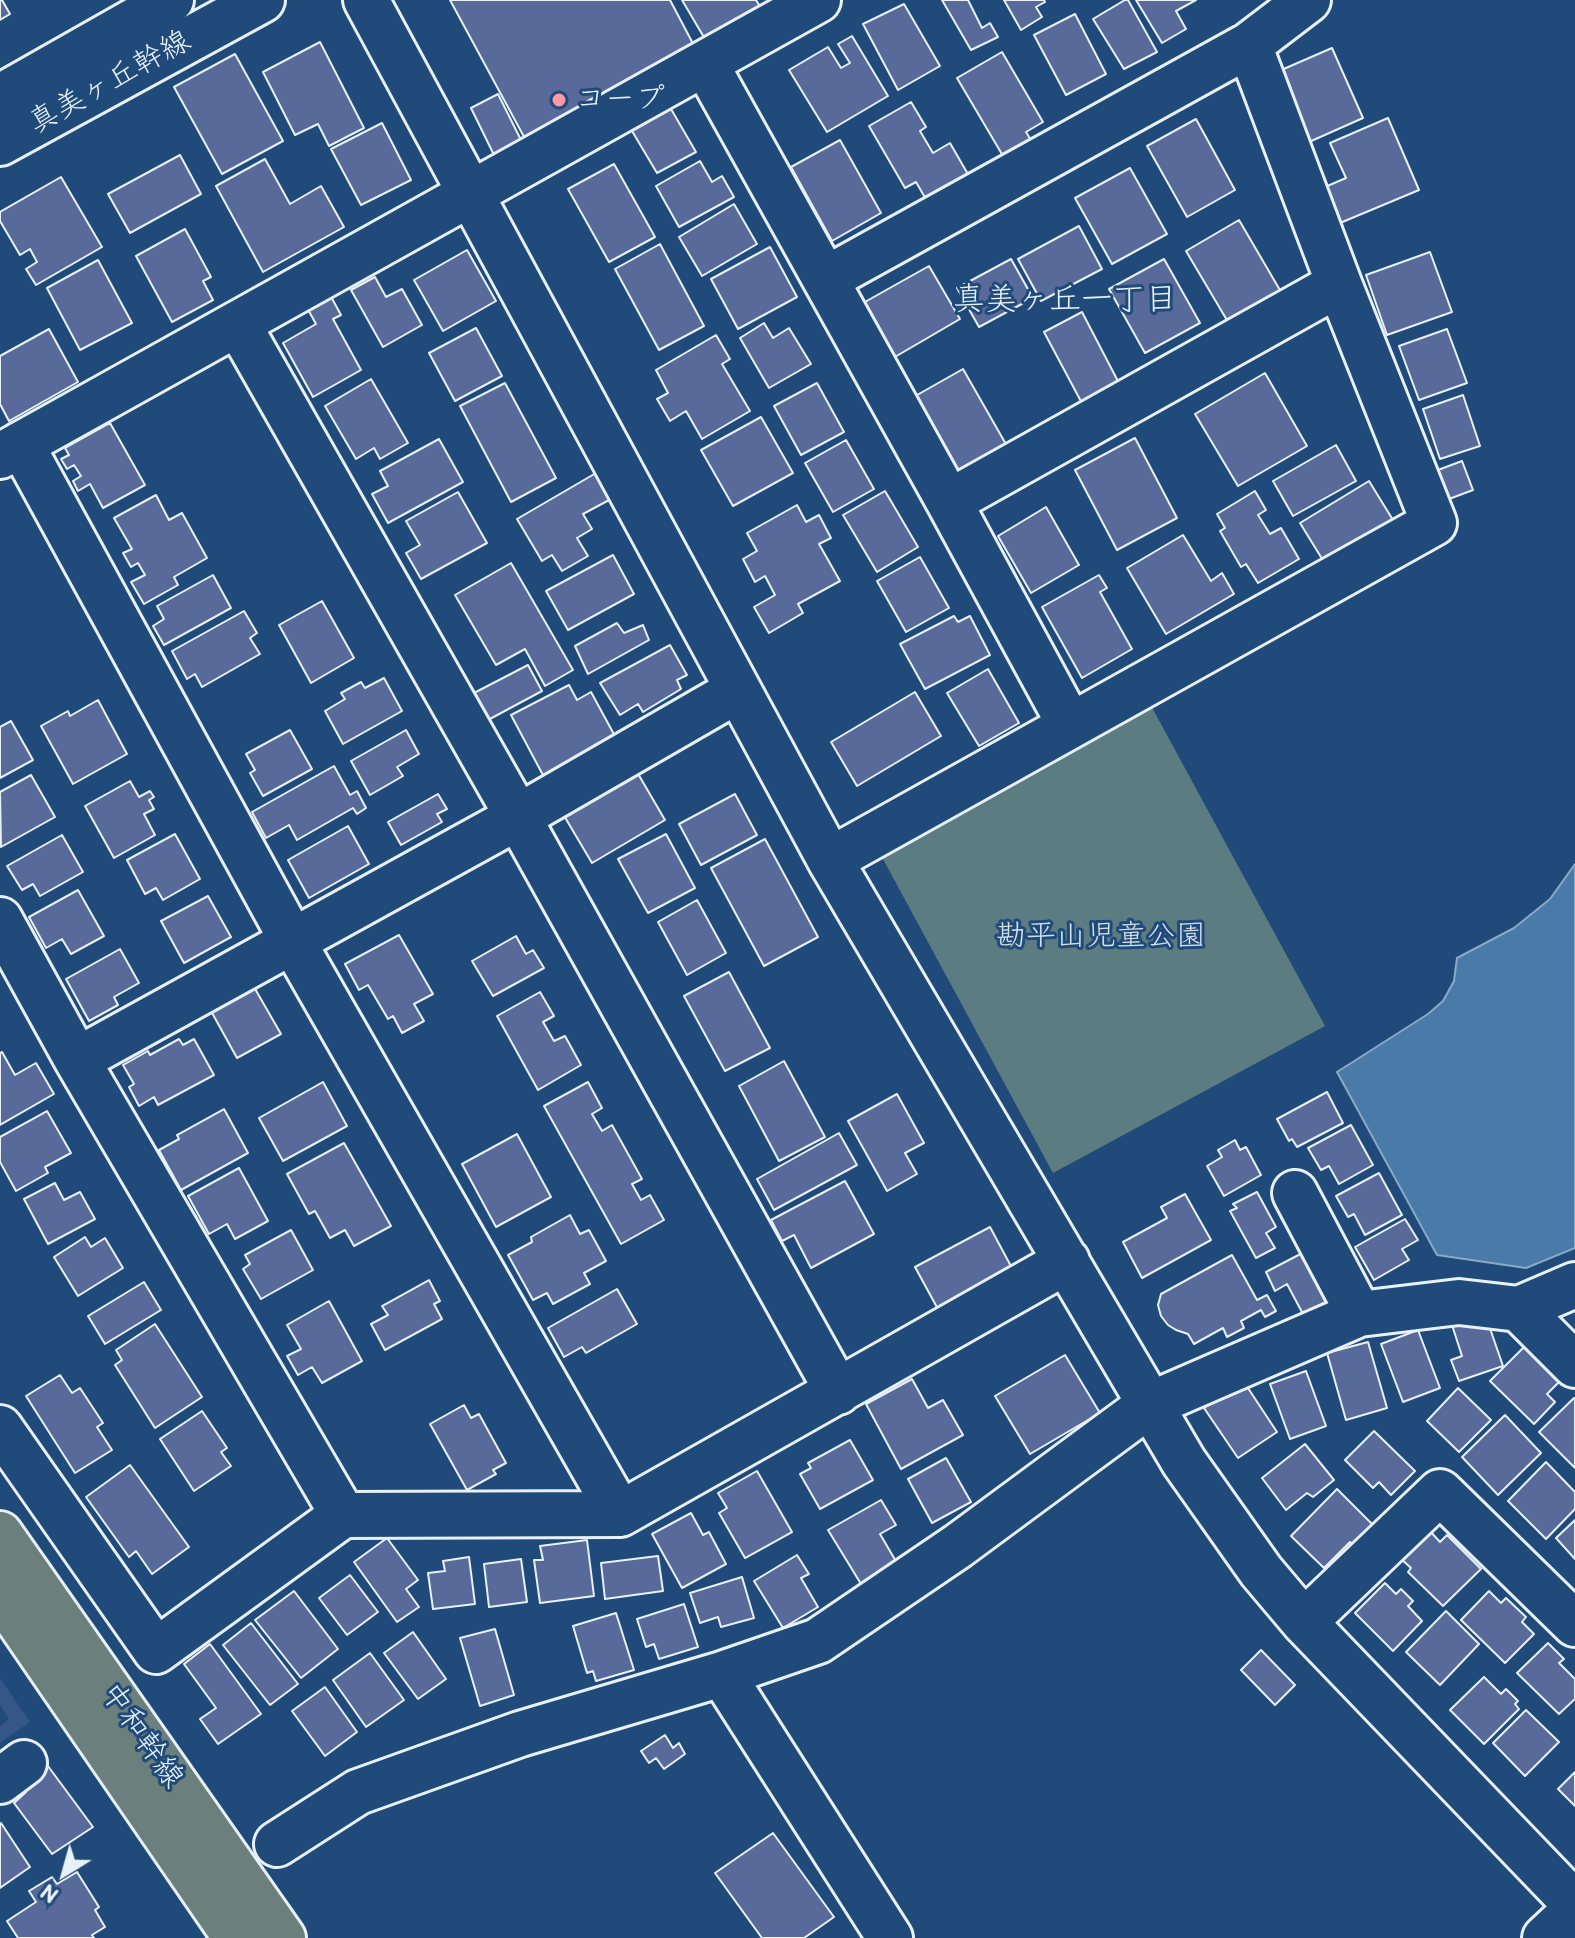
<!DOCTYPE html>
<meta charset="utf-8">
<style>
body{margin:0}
#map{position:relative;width:1575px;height:1938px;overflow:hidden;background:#1f4a7a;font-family:Itim,sans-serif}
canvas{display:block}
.north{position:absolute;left:24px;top:1834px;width:80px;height:80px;-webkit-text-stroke:6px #1f4a7a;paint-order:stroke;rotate:217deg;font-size:22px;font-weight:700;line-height:32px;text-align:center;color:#e8f1f8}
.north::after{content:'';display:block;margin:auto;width:28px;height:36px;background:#e8f1f8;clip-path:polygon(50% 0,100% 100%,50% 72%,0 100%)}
</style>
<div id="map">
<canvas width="1575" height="1938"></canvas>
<div class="north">N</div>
</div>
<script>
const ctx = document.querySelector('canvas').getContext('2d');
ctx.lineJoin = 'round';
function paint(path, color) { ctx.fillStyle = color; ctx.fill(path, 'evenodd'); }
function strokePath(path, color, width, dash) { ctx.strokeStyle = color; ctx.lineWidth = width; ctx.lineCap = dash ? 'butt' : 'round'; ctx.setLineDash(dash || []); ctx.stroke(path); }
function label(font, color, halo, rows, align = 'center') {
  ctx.font = font + ' Itim,"Klee One",sans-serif'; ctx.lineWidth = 6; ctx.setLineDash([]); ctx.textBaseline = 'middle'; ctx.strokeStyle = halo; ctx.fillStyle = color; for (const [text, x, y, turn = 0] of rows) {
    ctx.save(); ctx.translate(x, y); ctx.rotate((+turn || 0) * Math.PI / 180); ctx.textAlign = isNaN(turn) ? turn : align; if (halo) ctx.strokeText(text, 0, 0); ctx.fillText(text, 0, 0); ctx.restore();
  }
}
const built = new Path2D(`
 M0 1678 30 1722 0 1743V1726L9 1719 0 1705Z`);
const green = new Path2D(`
 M1149 702 1325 1026 1053 1173 877 848Z`);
const water = new Path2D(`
 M1575 864V1248L1526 1268 1437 1255 1337 1072 1428 1014 1443 1001 1454 981 1457 958 1514 928 1550 899Z`);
const building = new Path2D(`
 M0 0H2L10 14 0 20Z
 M450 0H670L699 55 529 146Z
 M682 0H756L761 8 705 39Z
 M942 0H968L982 28 990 23 998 37 971 50Z
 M1004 0H1044L1045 2 1036 7 1042 17 1021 30Z
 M1125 0H1128L1157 52 1124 69 1093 19Z
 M1136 0H1196L1176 11 1186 29 1162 43Z
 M904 4 940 66 898 90 863 24Z
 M1075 14 1106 74 1066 95 1034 35Z
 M852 36 888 96 827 132 789 70 828 47 841 68 850 63 838 44Z
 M320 42 364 128 329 146 318 124 295 135 263 72Z
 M1332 48 1363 118 1309 142 1279 71Z
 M1002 52 1043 122 1026 132 1034 145 1006 161 957 78Z
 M235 54 283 141 222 174 174 87Z
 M498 94 522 142 494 155 471 108Z
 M911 102 926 127 920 131 933 153 950 143 969 176 927 201 916 182 905 188 869 126Z
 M671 109 696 152 657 173 632 131Z
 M1388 118 1419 190 1340 223 1325 187 1346 178 1330 143Z
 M1196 119 1235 190 1187 217 1147 146Z
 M382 123 411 180 361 205 331 149Z
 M840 140 881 213 832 241 791 167Z
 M180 155 201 194 130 233 108 194Z
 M265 159 290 204 321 186 344 227 263 272 216 186Z
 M700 161 712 182 722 176 734 197 679 227 656 186Z
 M614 164 655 237 609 262 568 189Z
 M1130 168 1167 234 1112 264 1075 198Z
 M61 177 102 247 36 285 26 269 37 262 30 249 20 255 0 221V212Z
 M734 204 757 244 702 276 679 237Z
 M1239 220 1284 297 1231 327 1186 251Z
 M1079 226 1102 269 1041 301 1018 259Z
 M185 229 211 277 203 281 213 300 172 322 136 256Z
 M660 244 704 326 659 350 615 269Z
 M770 247 797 297 738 329 711 279Z
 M467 250 496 301 443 331 414 280Z
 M1430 252 1452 312 1387 335 1366 275Z
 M1011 259 1033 298 979 327 957 288Z
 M1164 259 1200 323 1145 353 1109 289Z
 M98 260 132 323 80 350 47 288Z
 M929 266 960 319 888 361 856 307Z
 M375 277 386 297 402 289 422 325 383 347 351 290Z
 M329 293 341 315 333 319 361 370 313 397 283 343 316 324 306 306Z
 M1082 312 1121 387 1084 407 1044 332Z
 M764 323 773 338 789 328 811 364 769 388 740 338Z
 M476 328 502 376 455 401 429 353Z
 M49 329 78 382 9 421 0 404V356Z
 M1447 329 1467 383 1419 400 1399 346Z
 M716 335 730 359 722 364 750 411 702 439 686 411 670 421 657 399 668 393 656 370Z
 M963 369 1007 446 954 476 910 399Z
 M1265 373 1307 446 1238 486 1195 414Z
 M371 379 408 443 380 459 374 448 356 459 325 406Z
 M505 383 556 478 511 502 460 406Z
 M817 383 844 432 801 455 774 406Z
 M1463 395 1480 446 1440 459 1423 409Z
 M761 417 793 473 733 506 701 450Z
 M110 423 145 485 103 508 90 484 78 491 73 481 81 476 74 465 67 469 61 459 69 455 65 448Z
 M1135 438 1177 518 1117 550 1075 470Z
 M439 439 463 482 388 523 372 494 388 486 380 471Z
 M846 440 874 489 833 512 805 463Z
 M1336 445 1356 481 1293 516 1273 481Z
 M1462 461 1473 490 1449 499 1438 470Z
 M596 473 611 499 583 514 592 529 577 538 588 556 562 571 552 555 542 561 517 519Z
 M1369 481 1393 520 1324 562 1300 523Z
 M885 491 918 547 877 572 843 515Z
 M1255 491 1266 510 1258 515 1270 534 1281 528 1299 559 1258 583 1246 564 1241 567 1220 531 1225 528 1217 514Z
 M458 492 487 543 421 579 406 553 420 545 406 521Z
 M156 495 169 520 182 513 207 558 174 577 178 585 144 604 131 582 145 575 138 563 131 567 123 553 132 549 114 518Z
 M797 505 806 522 819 515 831 538 819 544 840 581 798 604 803 613 769 633 754 607 775 595 765 576 755 582 743 559 757 551 747 533Z
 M1046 507 1079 565 1031 593 998 536Z
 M1183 535 1211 581 1222 573 1234 594 1166 634 1127 568Z
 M613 555 634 594 568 630 546 591Z
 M920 557 949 608 906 632 877 581Z
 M511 563 573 670 545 686 525 649 496 665 455 595Z
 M213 575 231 608 164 645 153 626 164 619 157 606Z
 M1099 575 1107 588 1100 592 1132 649 1082 678 1042 607Z
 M322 601 354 658 311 683 279 625Z
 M244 611 257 633 250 638 260 654 202 687 195 674 187 679 172 651Z
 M954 616 958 622 970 616 990 655 925 689 900 644Z
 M617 623 624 633 643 625 649 640 588 674 575 646Z
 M670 645 687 675 677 680 681 689 643 712 638 704 620 715 600 683Z
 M528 665 542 691 488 720 474 693Z
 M988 669 1019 723 979 746 947 693Z
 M384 678 402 711 343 744 325 711 345 699 341 693 361 682 365 688Z
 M569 685 577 700 591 692 616 738 544 777 511 715Z
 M915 692 941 736 857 786 831 742Z
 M98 700 127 754 73 784 41 726 68 711 70 716Z
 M11 721 33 760 0 778V727Z
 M290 730 312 769 263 796 250 773 255 770 246 754Z
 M406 730 419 754 397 767 403 776 370 795 351 761Z
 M334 766 350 795 357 791 366 808 357 814 353 808 297 840 289 825 266 838 252 812Z
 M637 772 665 820 592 863 563 814Z
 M31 775 55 817 1 847 0 792Z
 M130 781 139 797 150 791 154 797 149 800 154 809 144 814 155 835 114 858 85 806Z
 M438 794 447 809 437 814 442 822 401 845 388 822Z
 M735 794 757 835 701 865 679 824Z
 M348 826 369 864 309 898 288 860Z
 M175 834 200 879 163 900 156 888 145 894 127 860Z
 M666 834 695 888 648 913 618 859Z
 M62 835 83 872 40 896 33 884 22 890 7 866Z
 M765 839 818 937 764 966 711 868Z
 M78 890 104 936 71 954 62 939 46 948 29 917Z
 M208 896 231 937 184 963 161 921Z
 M697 900 726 953 687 975 658 922Z
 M399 935 433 994 414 1004 424 1021 402 1033 393 1016 388 1019 368 985 359 990 345 964Z
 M516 936 526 954 533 950 544 968 493 996 472 961Z
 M120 949 139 983 114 997 118 1005 89 1021 66 979Z
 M729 972 770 1048 725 1071 684 996Z
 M254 987 281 1034 237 1058 211 1011Z
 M540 992 554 1016 543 1022 554 1041 565 1036 581 1065 538 1090 497 1016Z
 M179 1039 183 1045 194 1039 214 1075 158 1105 154 1097 139 1106 129 1087 134 1084 123 1065 148 1051 150 1055Z
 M2 1052 15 1075 36 1063 54 1094 0 1125V1053Z
 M784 1061 825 1137 779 1161 739 1086Z
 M323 1082 347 1126 283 1161 259 1118Z
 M588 1082 602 1108 592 1114 602 1131 612 1125 642 1179 632 1184 641 1200 650 1195 664 1220 621 1244 544 1106Z
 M1327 1092 1343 1123 1297 1147 1292 1139 1289 1141 1277 1119Z
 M897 1094 924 1143 905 1153 917 1174 887 1191 848 1121Z
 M224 1109 248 1153 181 1190 159 1150 179 1139 177 1135Z
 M47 1111 71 1153 45 1167 48 1173 16 1191 0 1162V1137Z
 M1351 1125 1373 1165 1339 1184 1329 1166 1321 1170 1308 1148Z
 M839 1133 857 1165 774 1210 757 1179Z
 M517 1134 551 1197 496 1227 462 1164Z
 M1235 1140 1240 1150 1246 1147 1261 1175 1224 1196 1207 1166 1222 1157 1218 1150Z
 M344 1143 391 1226 354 1246 345 1230 330 1238 315 1211 309 1214 287 1174Z
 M239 1168 268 1221 235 1239 227 1224 209 1234 188 1196Z
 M1379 1173 1402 1215 1365 1235 1354 1214 1348 1217 1336 1196Z
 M845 1181 874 1234 811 1268 794 1235 782 1241 771 1220Z
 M55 1183 64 1200 80 1192 95 1219 48 1244 24 1199Z
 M1257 1192 1276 1227 1266 1233 1275 1248 1256 1258 1230 1211 1237 1208 1233 1204Z
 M1185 1194 1211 1240 1142 1278 1123 1242 1167 1218 1161 1207Z
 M570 1215 580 1234 589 1230 606 1261 584 1273 590 1284 553 1304 547 1293 533 1300 508 1255 532 1242 531 1237Z
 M1405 1219 1418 1240 1402 1249 1409 1260 1374 1280 1355 1247Z
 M990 1227 1013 1270 939 1311 915 1267Z
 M291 1230 313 1270 261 1299 243 1269 250 1264 245 1255Z
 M85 1237 91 1247 105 1238 123 1268 78 1296 54 1257Z
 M1308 1250 1333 1298 1303 1314 1287 1284 1275 1291 1266 1272Z
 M1232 1255 1257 1300 1267 1295 1276 1311 1265 1317 1261 1310 1241 1321 1244 1328 1227 1337 1223 1328 1194 1344 1188 1334 1176 1330 1168 1325 1161 1316 1158 1305 1161 1294Z
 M429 1280 440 1301 434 1304 442 1319 385 1350 371 1324 388 1315 382 1306Z
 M144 1282 161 1310 105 1344 88 1316Z
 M617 1289 637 1324 586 1353 582 1347 564 1357 548 1328Z
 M329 1301 362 1361 322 1383 312 1367 298 1375 287 1356 301 1349 287 1325Z
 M1485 1314 1503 1366 1459 1381 1451 1360 1462 1356 1452 1325Z
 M155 1324 202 1397 155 1428 115 1365 122 1360 116 1350Z
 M1418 1330 1440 1388 1403 1402 1381 1344Z
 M1368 1342 1387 1408 1346 1420 1327 1353Z
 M1525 1346 1560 1381 1547 1394 1555 1402 1534 1424 1490 1381Z
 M1065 1355 1100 1413 1030 1454 995 1396Z
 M1306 1371 1326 1426 1290 1439 1270 1384Z
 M60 1375 72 1393 80 1388 103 1423 97 1427 112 1450 75 1473 26 1396Z
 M912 1379 928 1408 943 1400 963 1435 901 1469 866 1404Z
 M1244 1382 1277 1432 1238 1458 1204 1408Z
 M1458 1388 1491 1420 1459 1452 1427 1421Z
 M1574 1398 1575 1399V1468L1539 1432Z
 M464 1405 471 1418 479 1414 506 1463 493 1470 496 1474 467 1490 430 1424Z
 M202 1411 227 1448 221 1452 231 1466 194 1491 160 1439Z
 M1505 1415 1541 1453 1498 1495 1462 1457Z
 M1374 1431 1415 1471 1391 1495 1379 1482 1373 1488 1345 1460Z
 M850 1440 873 1480 820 1509 800 1474 811 1468 808 1463Z
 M1305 1444 1334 1480 1313 1497 1307 1493 1286 1510 1262 1478Z
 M946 1458 971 1502 932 1523 908 1479Z
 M1546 1462 1575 1492V1509L1546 1539 1508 1501Z
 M130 1465 189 1547 152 1574 136 1551 129 1557 86 1497Z
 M757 1471 792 1532 745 1558 719 1513 727 1508 718 1493Z
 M1337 1489 1375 1527 1355 1547 1350 1542 1324 1568 1291 1536Z
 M881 1500 896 1525 880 1534 897 1563 861 1584 828 1530Z
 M691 1513 703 1535 709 1532 726 1564 682 1588 652 1534Z
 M1575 1520V1559L1556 1538Z
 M1429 1530 1440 1542 1447 1535 1481 1569 1443 1606 1408 1572 1411 1568 1400 1558Z
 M387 1538 418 1580 406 1589 419 1607 397 1622 354 1562Z
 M587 1540 594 1596 540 1603 534 1560H543L540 1546Z
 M797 1555 809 1574 801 1578 818 1607 783 1628 754 1581Z
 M658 1556 663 1591 605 1599 601 1563Z
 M469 1557 475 1604 433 1609 428 1573 445 1571 443 1561Z
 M521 1559 527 1602 489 1607 484 1564Z
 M350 1575 378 1612 347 1635 319 1598Z
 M742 1577 754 1618 721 1627 718 1617 700 1623 690 1593Z
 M1385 1583 1396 1594 1401 1589 1413 1601 1408 1606 1422 1621 1393 1651 1355 1613Z
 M294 1591 338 1649 301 1678 255 1620Z
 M1489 1591 1501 1603 1506 1598 1526 1617 1522 1622 1534 1634 1505 1663 1461 1620Z
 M684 1604 698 1647 659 1659 654 1644 646 1647 637 1619Z
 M1446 1611 1479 1644 1440 1685 1406 1652Z
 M616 1613 634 1670 596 1681 593 1671 587 1673 573 1626Z
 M251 1623 298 1684 270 1705 223 1645Z
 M495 1629 514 1695 480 1706 460 1638Z
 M413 1632 446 1679 418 1699 384 1653Z
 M1548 1643 1564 1659 1559 1663 1575 1679V1699L1559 1714 1517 1673Z
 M210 1644 261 1714 218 1744 200 1719 216 1708 184 1664Z
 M1261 1650 1295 1685 1275 1705 1241 1670Z
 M370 1653 404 1700 366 1727 333 1680Z
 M1484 1677 1501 1694 1506 1689 1518 1701 1515 1704 1519 1709 1484 1744 1450 1710Z
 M325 1687 357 1732 325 1756 292 1711Z
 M1526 1710 1559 1742 1525 1776 1493 1743Z
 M665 1735 673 1748 679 1743 685 1754 664 1769 656 1758 649 1763 641 1751Z
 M45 1762 93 1827 52 1854 14 1803 26 1792 16 1782Z
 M1575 1772V1806L1558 1789Z
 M1 1823 30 1867 0 1888V1824Z
 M773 1833 834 1917 804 1938H762L715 1873Z
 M77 1872 99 1907 95 1910 105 1927 92 1935 94 1938H18L7 1921 36 1902 29 1891 52 1877 57 1884Z`);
const minor = new Path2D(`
 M366 0 830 860 1184 1462 1261 1571 1304 1622 1575 1904
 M705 63 949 502 1070 725
 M0 97 171 0
 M0 143 262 0
 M826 279 1249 45 1308 0
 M238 324 518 817 838 1392
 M21 444 293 942 620 1514
 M0 456 818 0
 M949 502 1339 284
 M830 860 1434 523 1339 284 1249 45
 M0 920 77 1060 343 1515
 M77 1060 518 817 738 690
 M1295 1193 1359 1314
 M1519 1309 1575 1365
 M0 1428 156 1651 343 1515 620 1514 1067 1261
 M1304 1622 1440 1492 1575 1624
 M722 1674 890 1938
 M0 1781 24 1763
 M277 1844 358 1792 520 1734 722 1674 818 1641 958 1546 1149 1405 1359 1314 1459 1302 1519 1309 1575 1285
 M1545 1938 1575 1910`);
const major = new Path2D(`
 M0 1534 283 1938
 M0 1594 236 1938`);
const markers = [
 [559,100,8,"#ff9aa2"]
];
const streetNames = [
 ["真美ヶ丘幹線",110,83,-29],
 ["中和幹線",141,1736,55]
];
const poiNames = [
 ["コープ",575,100]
];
const parkNames = [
 ["勘平山児童公園",1101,937]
];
const neighbourhoodNames = [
 ["真美ヶ丘一丁目",1065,301]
];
paint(built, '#345785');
paint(green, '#5b7d82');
paint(water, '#4a7aa7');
strokePath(water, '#89aac7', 2);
paint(building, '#576a99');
strokePath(building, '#e8f1f8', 2);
strokePath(minor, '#e8f1f8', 50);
strokePath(major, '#e8f1f8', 50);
strokePath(minor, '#1f4a7a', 44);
strokePath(major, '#6b7f7c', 44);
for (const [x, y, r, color] of markers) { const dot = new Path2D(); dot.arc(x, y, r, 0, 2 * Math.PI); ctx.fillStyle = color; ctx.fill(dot); strokePath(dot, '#1f4a7a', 3); }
label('30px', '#e8f1f8', '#1f4a7a', streetNames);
label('30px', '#e8f1f8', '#1f4a7a', poiNames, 'left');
label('30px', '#d3e0e6', '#1f4a7a', parkNames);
label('32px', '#e8f1f8', '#1f4a7a', neighbourhoodNames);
</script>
